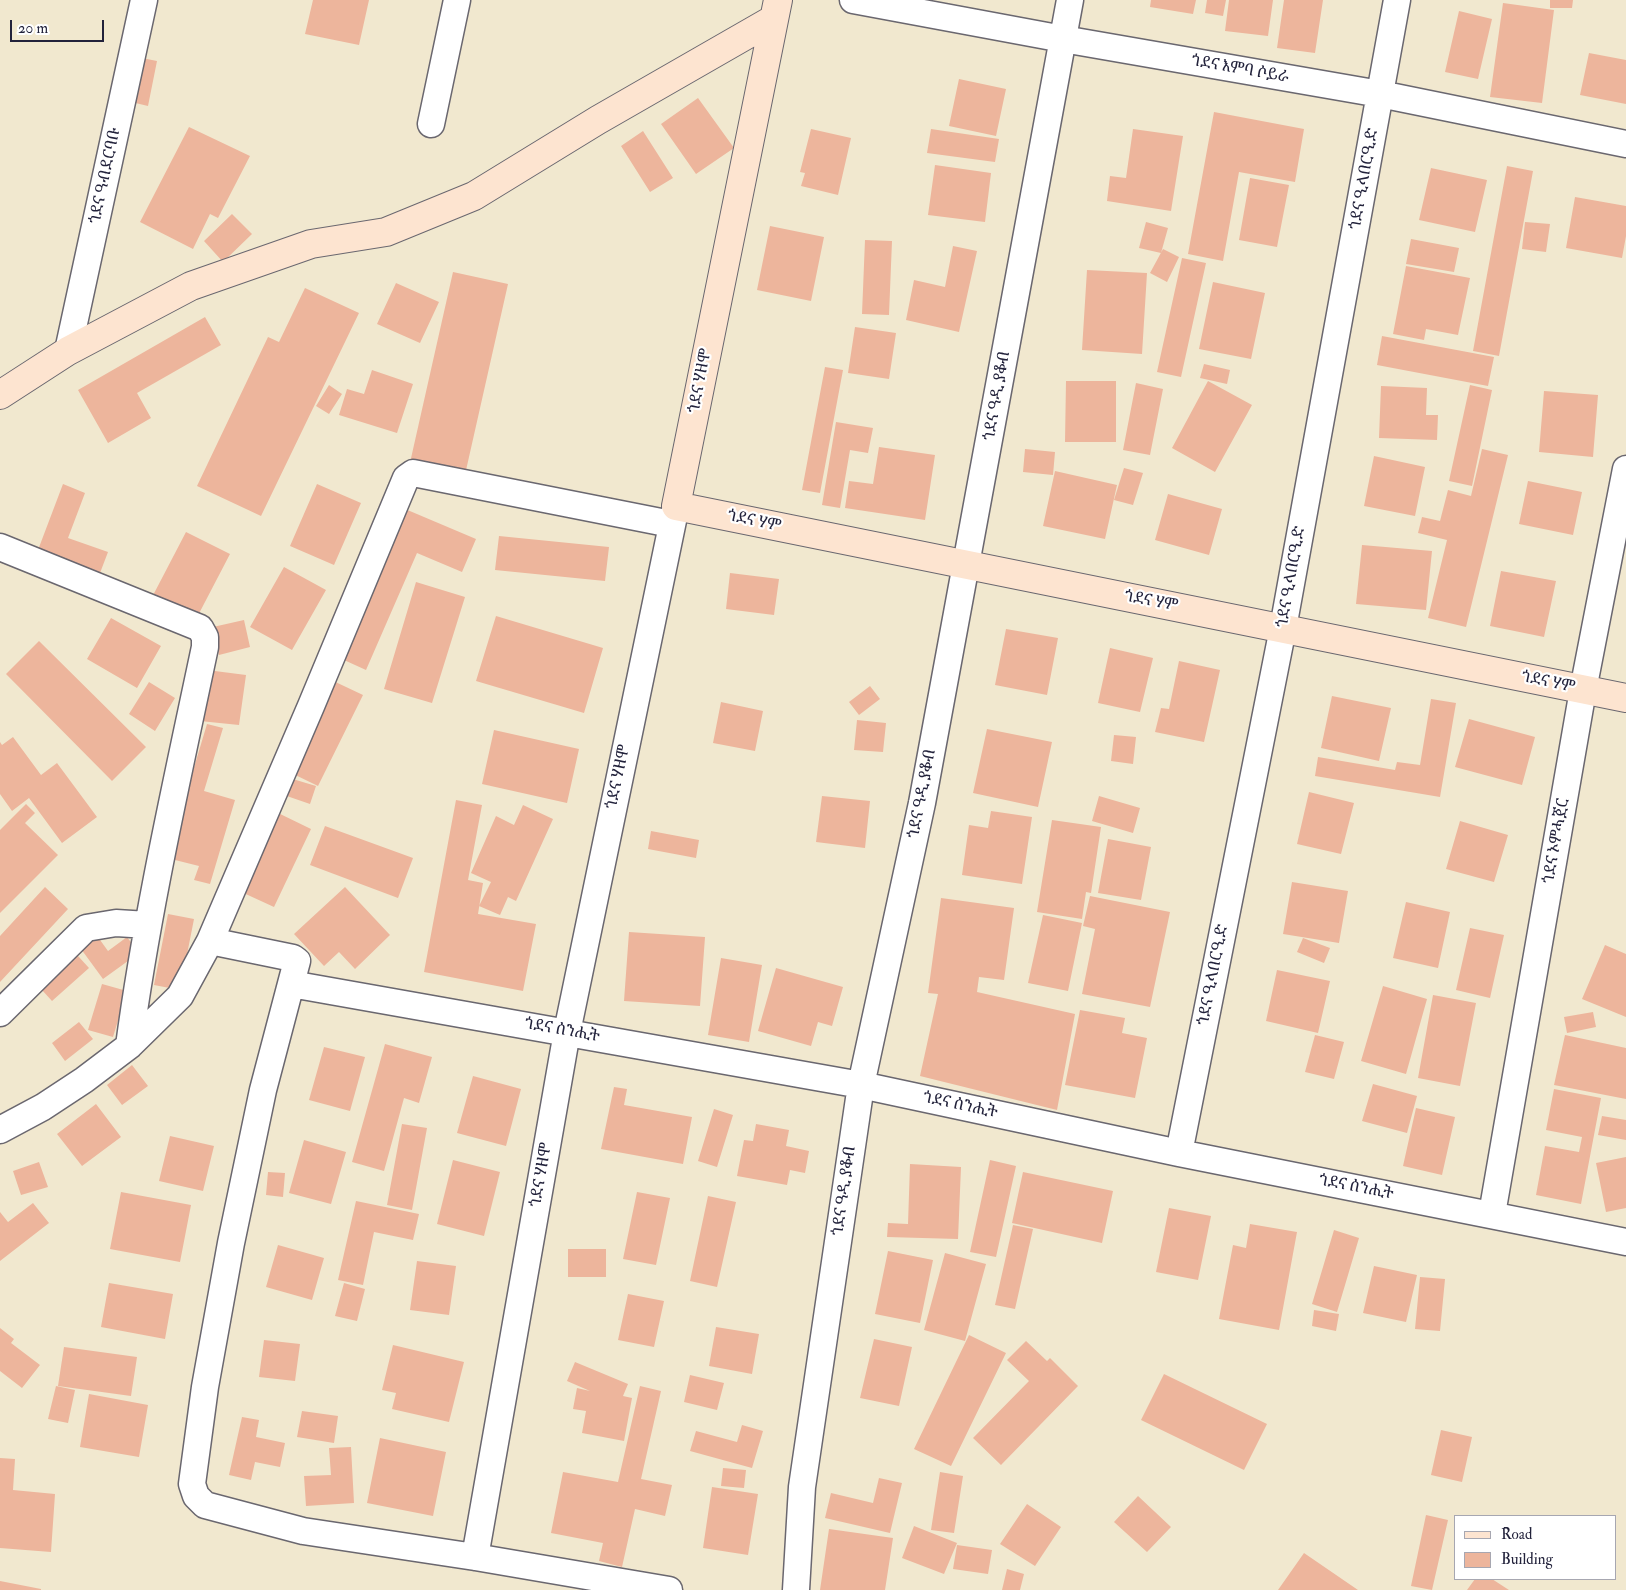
<!DOCTYPE html>
<meta charset="utf-8">
<style>
body{margin:0}
#map{position:relative;width:1626px;height:1590px;overflow:hidden;background:#f1e8cf;font-family:"IM FELL Double Pica",serif}
canvas{display:block}
.legend{position:absolute;left:1454px;top:1515px;width:162px;height:65px;box-sizing:border-box;background:#fff;border:1px solid #a7a7b1;margin:0;padding:6px 9px;list-style:none;font-size:15px;color:#22223b}
.legend li{display:flex;align-items:center;gap:10px;height:25px}
.legend b{width:25px;border:1px solid #a7a7b1}
.scale{position:absolute;left:10px;top:20px;width:94px;height:22px;box-sizing:border-box;border:2px solid #22223b;border-top:0;padding-left:6px;font-size:15px;line-height:18px;white-space:nowrap;color:#22223b;-webkit-text-stroke:4px #fff;paint-order:stroke}
</style>
<div id="map">
<canvas width="1626" height="1590"></canvas>
<ul class="legend">
<li><b style="height:6px;background:#fde4d0"></b>Road</li>
<li><b style="height:14px;background:#edb59c"></b>Building</li>
</ul>
<div class="scale">20 m</div>
</div>
<script>
const ctx = document.querySelector('canvas').getContext('2d');
ctx.lineJoin = 'round';
function paint(path, color) { ctx.fillStyle = color; ctx.fill(path, 'evenodd'); }
function strokePath(path, color, width, dash) { ctx.strokeStyle = color; ctx.lineWidth = width; ctx.lineCap = dash ? 'butt' : 'round'; ctx.setLineDash(dash || []); ctx.stroke(path); }
function label(font, color, halo, rows, align = 'center') {
  ctx.font = font + ' "IM FELL Double Pica","Noto Serif Ethiopic",serif'; ctx.lineWidth = 4.5; ctx.setLineDash([]); ctx.textBaseline = 'middle'; ctx.strokeStyle = halo; ctx.fillStyle = color; for (const [text, x, y, turn = 0] of rows) {
    ctx.save(); ctx.translate(x, y); ctx.rotate((+turn || 0) * Math.PI / 180); ctx.textAlign = isNaN(turn) ? turn : align; if (halo) ctx.strokeText(text, 0, 0); ctx.fillText(text, 0, 0); ctx.restore();
  }
}
const building = new Path2D(`
 M313 0H369L359 45 305 34Z
 M1151 0H1196L1193 14 1150 7Z
 M1207 0H1226L1223 16 1205 13Z
 M1229 0H1273L1268 36 1225 31Z
 M1284 0H1323L1315 53 1277 48Z
 M1550 0H1573L1572 8H1550Z
 M1503 3 1554 10 1542 103 1490 97Z
 M1459 11 1492 19 1478 79 1445 72Z
 M1589 53 1626 60V104L1580 95Z
 M132 56 157 61 148 106 123 100Z
 M959 79 1006 89 996 136 949 126Z
 M698 98 734 148 696 174 661 124Z
 M1214 112 1304 129 1295 182 1239 172 1223 261 1188 254Z
 M189 127 250 156 218 218 210 214 193 249 140 222Z
 M811 129 851 138 838 195 801 186 805 173 800 172Z
 M931 129 999 139 995 162 927 153Z
 M1133 129 1183 136 1171 211 1107 201 1110 176 1126 178Z
 M643 131 673 178 650 192 621 146Z
 M935 165 991 173 985 222 928 215Z
 M1507 166 1533 171 1499 356 1473 351Z
 M1431 168 1487 180 1475 232 1419 220Z
 M1250 178 1289 185 1277 247 1239 240Z
 M1575 197 1626 206V236L1622 258 1566 248Z
 M232 214 252 234 223 262 204 241Z
 M1146 222 1168 228 1161 253 1139 248Z
 M1525 222 1550 224 1546 252 1522 249Z
 M770 226 824 237 811 301 757 290Z
 M1411 239 1459 248 1454 272 1406 264Z
 M865 240 892 241 889 315 862 314Z
 M953 246 977 251 959 332 906 320 914 280 945 287Z
 M1163 249 1179 257 1167 282 1150 273Z
 M1182 258 1206 263 1181 377 1157 372Z
 M1406 266 1470 278 1458 335 1426 329 1424 340 1393 334Z
 M1087 270 1147 273 1142 354 1082 350Z
 M453 272 508 284 462 488 407 476Z
 M1213 282 1265 293 1251 359 1199 349Z
 M396 283 439 302 420 343 377 324Z
 M305 288 359 313 261 516 197 486 268 337 279 342Z
 M205 317 221 345 137 393 151 418 108 443 78 390Z
 M855 327 896 333 889 379 848 373Z
 M1382 336 1494 357 1488 386 1377 365Z
 M1204 364 1230 370 1227 384 1200 378Z
 M825 367 843 370 820 493 802 490Z
 M372 370 413 384 397 433 339 415 347 389 364 394Z
 M1066 381H1116V442H1065Z
 M1208 381 1252 405 1215 472 1172 448Z
 M1136 383 1163 389 1150 455 1123 450Z
 M329 385 342 394 329 414 316 406Z
 M1470 385 1492 390 1472 486 1449 481Z
 M1381 386 1427 388 1426 415H1438L1437 440 1379 438Z
 M1544 391 1598 395 1593 457 1539 452Z
 M836 422 873 428 868 453 850 450 840 508 822 505Z
 M879 447 935 455 925 520 845 508 849 481 873 484Z
 M1025 449 1055 452 1053 475 1023 472Z
 M1482 449 1508 455 1466 627 1428 618 1447 540 1418 533 1422 517 1440 521 1448 490 1471 496Z
 M1374 456 1425 467 1415 516 1364 506Z
 M1124 468 1143 473 1133 505 1114 500Z
 M1055 471 1117 485 1105 539 1043 526Z
 M1528 481 1582 492 1573 535 1519 524Z
 M63 484 85 493 68 538 108 552 100 573 38 550Z
 M317 484 361 503 334 565 290 546Z
 M1168 494 1222 509 1209 555 1155 540Z
 M398 506 476 539 462 572 417 553 366 670 333 655Z
 M186 532 230 554 193 625 149 603Z
 M499 536 609 547 605 581 495 570Z
 M1362 545 1432 551 1426 610 1356 604Z
 M284 567 326 590 292 650 250 627Z
 M1501 571 1556 581 1544 637 1490 626Z
 M730 573 779 579 774 615 726 609Z
 M416 582 465 597 432 703 384 689Z
 M496 616 603 648 584 713 476 681Z
 M111 618 161 646 137 688 87 659Z
 M244 620 250 647 219 655 213 627Z
 M1006 629 1058 638 1047 695 995 685Z
 M39 641 146 747 112 781 6 674Z
 M1110 648 1153 658 1140 712 1098 703Z
 M1179 661 1220 670 1204 742 1155 732 1161 708 1169 709Z
 M207 670 246 675 239 725 200 721Z
 M327 678 363 695 318 786 283 769Z
 M149 682 175 698 155 731 129 714Z
 M870 686 880 699 859 715 849 702Z
 M1332 696 1391 708 1379 761 1321 748Z
 M1431 699 1456 703 1440 797 1315 776 1318 757 1395 770 1397 762 1420 765Z
 M721 702 763 711 755 751 713 743Z
 M1469 719 1535 737 1522 785 1455 767Z
 M857 720 886 723 883 752 854 750Z
 M207 724 223 728 204 791 235 800 210 884 194 880 199 866 167 858Z
 M987 729 1052 742 1038 807 973 793Z
 M494 730 579 749 567 803 482 784Z
 M1114 735 1136 737 1133 764 1111 761Z
 M13 737 41 775 57 763 97 817 62 843 29 798 12 811 0 794V742L2 745Z
 M286 777 316 786 310 804 281 794Z
 M1309 792 1354 803 1341 854 1297 844Z
 M822 796 870 801 865 848 816 842Z
 M1099 796 1140 808 1133 833 1092 821Z
 M456 800 482 805 468 880 483 883 478 914 536 924 523 991 424 972Z
 M26 804 35 813 25 823 58 855 0 913V830Z
 M523 805 553 819 516 901 508 897 500 915 479 906 491 882 471 873 496 816 514 825Z
 M274 811 311 829 274 907 237 890Z
 M991 811 1032 817 1022 884 962 875 969 825 988 828Z
 M1052 820 1101 827 1091 893 1086 892 1082 919 1037 912Z
 M1460 821 1508 835 1494 882 1446 869Z
 M325 826 413 858 398 898 310 865Z
 M651 831 699 840 696 858 648 849Z
 M1108 839 1151 847 1141 900 1098 893Z
 M1292 882 1348 891 1339 943 1283 934Z
 M45 887 68 909 0 982V936Z
 M345 887 390 935 355 969 339 952 324 966 294 934Z
 M1090 896 1170 912 1150 1007 1082 994 1095 929 1083 926Z
 M941 898 1014 908 1004 980 979 977 977 992 1075 1014 1057 1110 920 1076 938 994 928 993Z
 M1406 902 1450 912 1438 968 1393 958Z
 M168 914 194 919 180 990 154 985Z
 M1043 915 1082 923 1068 991 1028 983Z
 M90 926 108 951 127 937 139 953 103 979 73 938Z
 M1470 928 1504 935 1490 998 1456 990Z
 M629 932 705 937 700 1006 624 1001Z
 M1303 938 1330 948 1324 963 1297 952Z
 M68 945 89 968 52 1001 31 978Z
 M1605 945 1626 954V1017L1582 999Z
 M721 958 762 965 749 1042 708 1035Z
 M776 968 843 987 832 1026 818 1022 811 1046 758 1031Z
 M1277 970 1330 981 1318 1033 1266 1021Z
 M102 984 127 991 113 1037 88 1030Z
 M1383 986 1427 999 1406 1074 1361 1061Z
 M1433 995 1476 1003 1460 1086 1418 1078Z
 M1080 1010 1125 1018 1122 1033 1147 1038 1135 1098 1065 1085Z
 M1593 1012 1596 1027 1567 1033 1564 1017Z
 M79 1022 93 1039 65 1061 52 1043Z
 M1315 1035 1344 1042 1334 1079 1305 1072Z
 M1565 1035 1626 1048V1099L1554 1085Z
 M385 1044 432 1057 419 1103 404 1098 384 1171 352 1162Z
 M324 1047 365 1057 350 1111 309 1100Z
 M132 1065 148 1086 122 1105 107 1085Z
 M473 1076 521 1089 506 1146 457 1133Z
 M1373 1084 1417 1096 1407 1133 1362 1121Z
 M614 1087 627 1089 624 1105 692 1117 683 1164 601 1149Z
 M1554 1089 1601 1098 1581 1204 1536 1195 1545 1146 1579 1152 1582 1137 1546 1130Z
 M96 1104 121 1137 82 1166 57 1134Z
 M1416 1108 1455 1117 1442 1175 1403 1166Z
 M714 1109 733 1115 717 1167 698 1161Z
 M1602 1116 1626 1120V1140L1598 1135Z
 M402 1124 427 1128 412 1210 387 1205Z
 M756 1124 789 1130 786 1146 809 1151 805 1173 790 1170 787 1185 737 1176 744 1140 753 1141Z
 M170 1136 214 1146 203 1191 159 1181Z
 M304 1140 346 1152 331 1204 289 1193Z
 M1626 1157V1208L1606 1212 1596 1163Z
 M453 1160 500 1172 484 1236 437 1224Z
 M990 1160 1016 1166 996 1257 970 1252Z
 M39 1162 48 1187 21 1195 13 1171Z
 M910 1164 961 1167 958 1239 887 1237 888 1223 908 1224Z
 M268 1172 285 1173 283 1197 266 1195Z
 M1023 1172 1113 1191 1102 1243 1012 1223Z
 M121 1192 191 1205 180 1262 110 1249Z
 M637 1192 670 1198 656 1265 623 1259Z
 M708 1196 736 1202 717 1287 690 1281Z
 M356 1201 419 1214 413 1240 374 1232 363 1285 338 1280Z
 M33 1203 49 1223 0 1261V1212L8 1222Z
 M1169 1208 1211 1216 1198 1280 1156 1272Z
 M1250 1224 1297 1232 1279 1330 1219 1319 1233 1245 1246 1248Z
 M1013 1225 1033 1229 1015 1309 995 1305Z
 M1334 1230 1359 1238 1337 1312 1312 1304Z
 M278 1245 324 1258 312 1300 266 1287Z
 M568 1249H606V1277H568Z
 M888 1251 933 1260 920 1323 875 1314Z
 M945 1253 986 1264 965 1341 924 1330Z
 M417 1261 456 1266 449 1315 410 1310Z
 M1374 1266 1417 1275 1406 1322 1363 1313Z
 M1420 1277 1445 1279 1440 1331 1415 1329Z
 M109 1283 173 1294 165 1339 101 1327Z
 M344 1283 365 1289 357 1321 335 1316Z
 M628 1294 664 1301 654 1347 618 1340Z
 M1314 1310 1339 1314 1336 1331 1312 1326Z
 M716 1327 759 1334 752 1374 709 1366Z
 M0 1328 14 1339 11 1343 40 1365 22 1388 0 1371Z
 M969 1335 1006 1353 951 1466 914 1449Z
 M874 1339 912 1347 899 1406 860 1398Z
 M264 1340 300 1344 295 1381 259 1377Z
 M1026 1341 1047 1361 1050 1358 1078 1386 1001 1465 973 1438 1029 1381 1007 1360Z
 M393 1345 464 1362 449 1422 392 1409 396 1393 382 1390Z
 M64 1347 137 1357 131 1396 58 1386Z
 M575 1362 628 1384 623 1396 632 1398 624 1441 582 1433 586 1411 573 1409 577 1388 590 1391 567 1381Z
 M1164 1374 1267 1424 1244 1470 1141 1420Z
 M690 1375 724 1383 717 1410 684 1402Z
 M56 1386 75 1390 68 1423 48 1419Z
 M640 1386 661 1391 641 1479 672 1485 665 1516 635 1509 622 1567 599 1561 603 1543 551 1533 563 1472 618 1482Z
 M89 1394 148 1405 139 1457 80 1447Z
 M302 1411 338 1416 334 1443 297 1437Z
 M242 1417 259 1420 256 1437 285 1443 280 1467 255 1462 251 1480 229 1475Z
 M742 1425 763 1431 752 1468 690 1451 696 1431 737 1442Z
 M1441 1430 1472 1437 1462 1482 1431 1475Z
 M380 1438 446 1452 433 1516 367 1503Z
 M351 1447 354 1503 306 1506 304 1476 331 1475 329 1448Z
 M0 1458 15 1459 13 1490 55 1494 51 1552 0 1548Z
 M723 1468 746 1470 744 1488 721 1486Z
 M940 1472 963 1476 954 1533 931 1530Z
 M879 1478 902 1483 890 1533 825 1518 831 1493 873 1503Z
 M712 1487 758 1494 748 1555 703 1548Z
 M1138 1496 1171 1527 1147 1552 1114 1522Z
 M1027 1504 1061 1527 1035 1566 1000 1544Z
 M1426 1515 1448 1520 1432 1590 1411 1586Z
 M914 1526 957 1543 944 1574 902 1558Z
 M829 1529 893 1538 885 1590H820Z
 M957 1545 992 1550 988 1574 953 1569Z
 M1304 1553 1358 1590H1278Z
 M1007 1569 1024 1574 1020 1590H1002Z
 M1475 1579H1492L1509 1590H1467Z
 M0 1581 41 1589V1590H0Z`);
const street = new Path2D(`
 M853 0 1063 39 1380 94 1626 144
 M431 124 457 0
 M68 351 144 0
 M0 547 200 628 205 637V647C177 780 147 912 129 1046
 M210 941 293 958 297 961 263 1090 231 1243 205 1387 192 1484 196 1496 205 1505 303 1531 475 1557 669 1590
 M291 984 861 1085 1179 1153 1626 1242
 M0 1013 86 928 116 923 148 925
 M0 1130 43 1107 84 1080 129 1046 180 996 210 941 311 706 406 478 413 473 671 524
 M1179 1153 1283 628 1397 0
 M1492 1214 1583 690 1626 469
 M475 1557 567 1032 676 506
 M796 1590 802 1487 861 1085 922 803 1070 0`);
const secondary = new Path2D(`
 M778 0 676 506 1626 698
 M0 395 68 351 191 286 311 244 386 232 474 196 598 120 774 19`);
const streetNames = [
 ["ጎደና እምባ ሶይራ",1240,70,10],
 ["ጎደና ዓብደርባቡ",106,176,-78],
 ["ጎደና ዒላበርዒድ",1365,179,-80],
 ["ጎደና ሃዘሞ",701,381,-79],
 ["ጎደና ዓዲ ያቆብ",998,396,-80],
 ["ጎደና ሃም",754,522,12],
 ["ጎደና ዒላበርዒድ",1292,577,-80],
 ["ጎደና ሃም",1151,602,11],
 ["ጎደና ሃም",1548,683,12],
 ["ጎደና ሃዘሞ",619,777,-78],
 ["ጎደና ዓዲ ያቆብ",923,794,-79],
 ["ጎደና ኦምሓጀር",1557,841,-80],
 ["ጎደና ዒላበርዒድ",1214,975,-79],
 ["ጎደና ሰንሒት",562,1031,10],
 ["ጎደና ሰንሒት",960,1106,12],
 ["ጎደና ሃዘሞ",542,1175,-80],
 ["ጎደና ሰንሒት",1356,1188,11],
 ["ጎደና ዓዲ ያቆብ",845,1191,-82]
];
paint(building, '#edb59c');
strokePath(street, '#6a676f', 29);
strokePath(secondary, '#6a676f', 30);
strokePath(street, '#fff', 26);
strokePath(secondary, '#fde4d0', 28);
label('16px', '#22223b', '#fff', streetNames);
</script>
